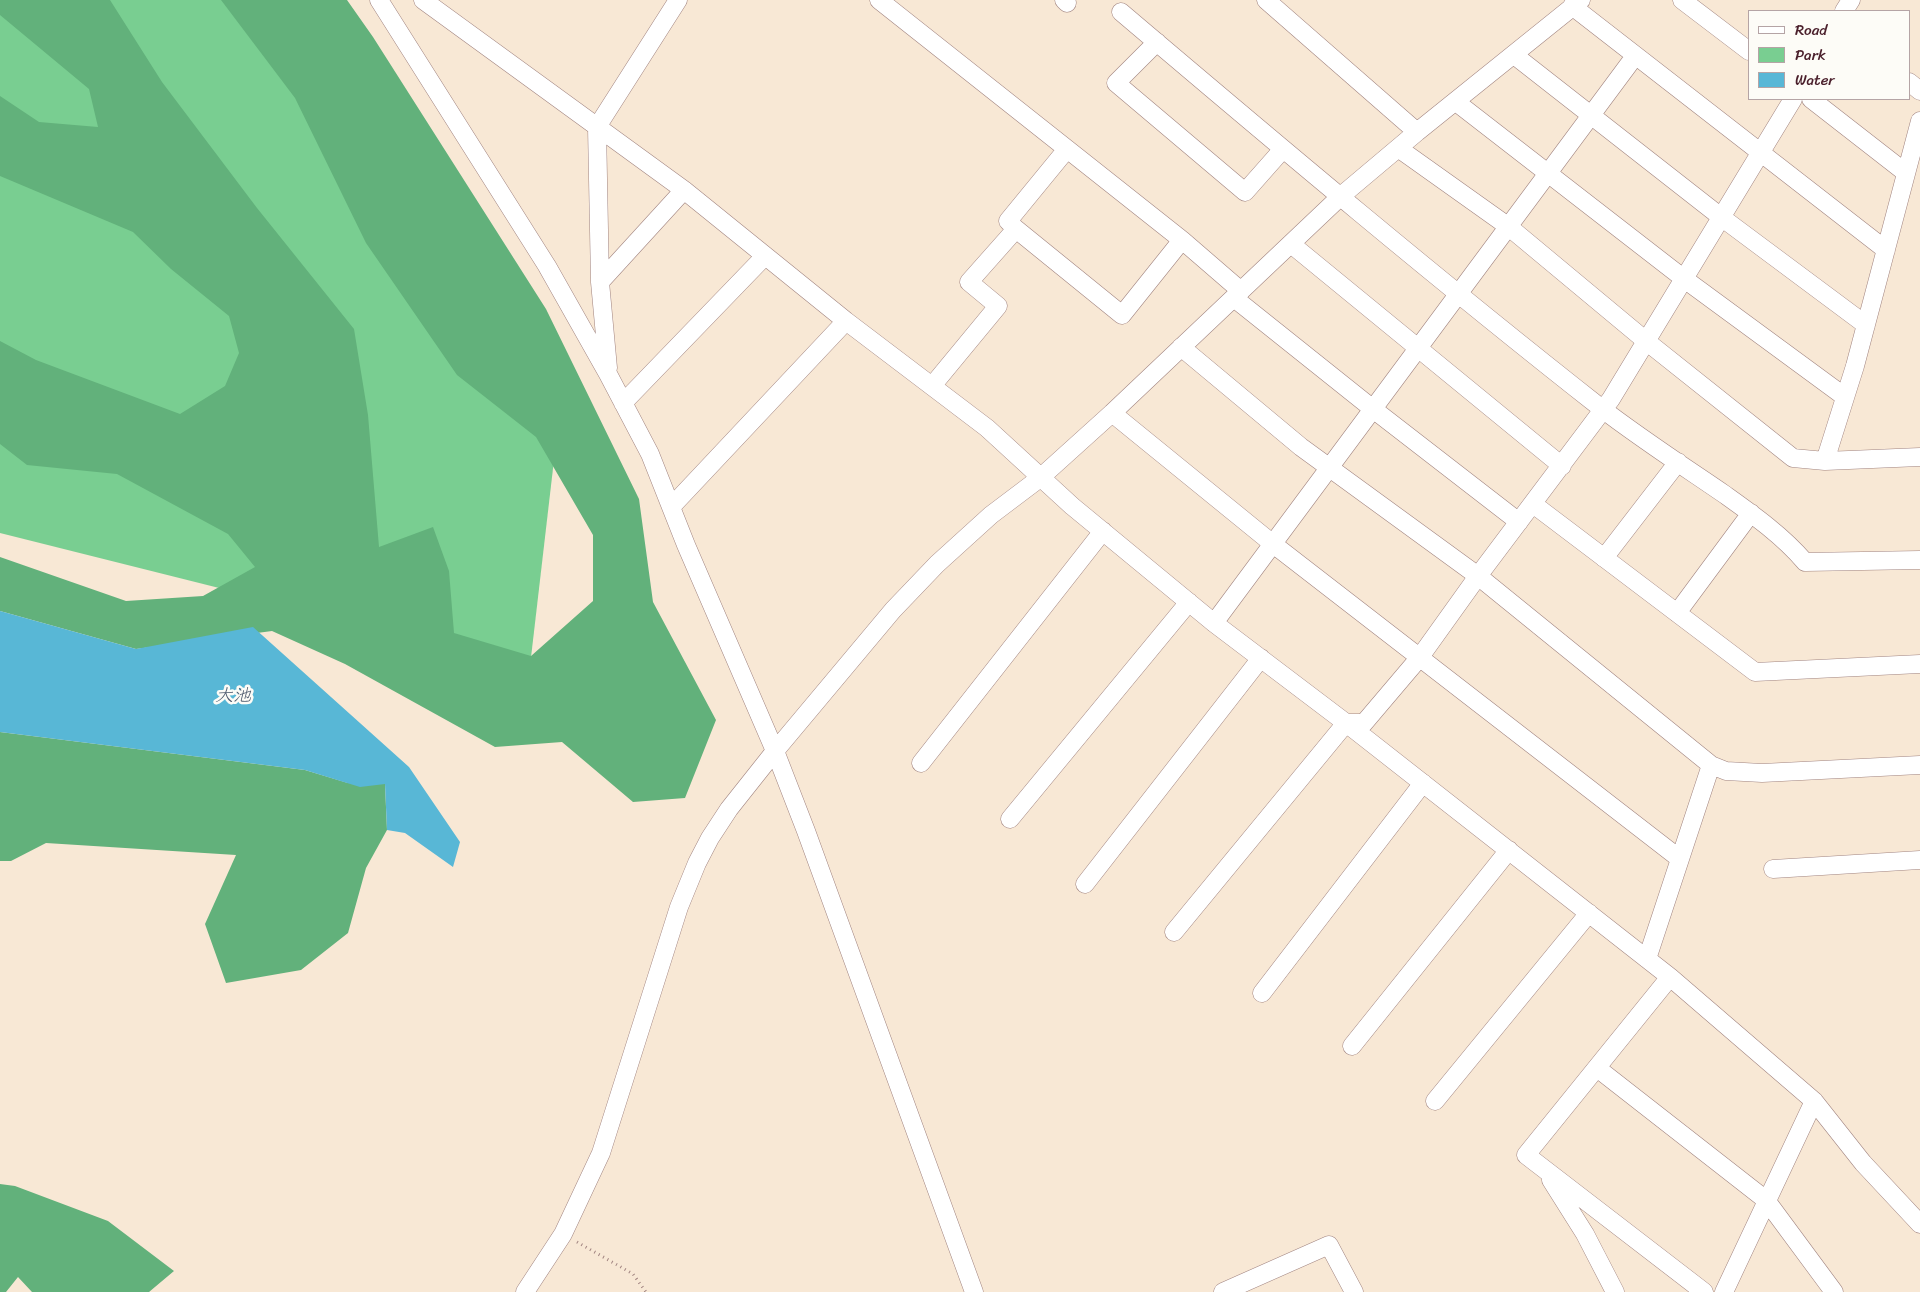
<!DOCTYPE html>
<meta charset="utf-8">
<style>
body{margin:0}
#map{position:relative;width:1920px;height:1292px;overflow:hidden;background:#f8e8d5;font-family:Sriracha,sans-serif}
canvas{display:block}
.legend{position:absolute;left:1748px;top:10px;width:162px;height:90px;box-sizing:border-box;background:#fdfcf7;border:1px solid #b5a4a5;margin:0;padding:6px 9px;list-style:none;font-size:15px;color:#4a1f2b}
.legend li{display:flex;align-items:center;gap:10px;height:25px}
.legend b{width:25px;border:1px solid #b5a4a5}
</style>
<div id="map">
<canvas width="1920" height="1292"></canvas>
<ul class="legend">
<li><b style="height:6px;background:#fff"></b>Road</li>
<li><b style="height:14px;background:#79ce91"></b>Park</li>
<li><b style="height:14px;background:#58b7d6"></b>Water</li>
</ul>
</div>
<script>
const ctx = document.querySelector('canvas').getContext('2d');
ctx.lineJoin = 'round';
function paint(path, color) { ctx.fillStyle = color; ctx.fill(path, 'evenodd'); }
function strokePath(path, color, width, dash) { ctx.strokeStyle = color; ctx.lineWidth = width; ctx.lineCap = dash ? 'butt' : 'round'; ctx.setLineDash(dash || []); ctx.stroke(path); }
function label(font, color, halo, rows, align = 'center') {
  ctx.font = font + ' Sriracha,"Klee One",sans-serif'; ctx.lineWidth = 5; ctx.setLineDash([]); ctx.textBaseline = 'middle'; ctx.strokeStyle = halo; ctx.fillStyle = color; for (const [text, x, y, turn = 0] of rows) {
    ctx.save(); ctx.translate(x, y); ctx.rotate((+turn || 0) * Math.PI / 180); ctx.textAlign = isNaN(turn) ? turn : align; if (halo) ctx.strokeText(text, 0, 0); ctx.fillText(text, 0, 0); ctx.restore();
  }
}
const green = new Path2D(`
 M0 0H269L559 417 530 666 0 533Z`);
const forest = new Path2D(`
 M0 0H110L162 82 257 208 354 329 368 415 379 547 433 527 449 571 454 633 531 656 593 601V535L536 437 457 375 366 243 295 98 221 0H347L373 37 546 309 639 499 653 602 716 720 685 798 633 802 562 742 495 747 345 664 272 631 136 649 0 611V557L126 601 203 596 255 567 228 534 117 474 27 465 0 444V341L36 360 180 414 225 386 239 353 229 316 171 269 133 232 0 176V96L39 122 98 127 89 89 0 15Z
 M0 732 305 770 348 783 385 784 387 830 366 868 348 933 301 970 226 983 205 924 236 855 46 843 11 861H0Z
 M0 1184 15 1186 108 1221 174 1271 149 1292H32L18 1277 6 1292H0Z`);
const water = new Path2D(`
 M0 611 136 649 253 627 409 767 460 842 453 867 405 833 387 830 385 784 360 787 305 770 0 732Z`);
const path = new Path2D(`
 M577 1242 633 1274 646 1292`);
const minor = new Path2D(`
 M379 0 547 266 608 374 650 454 686 545 775 751 806 831 974 1292
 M423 0 684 190 846 321 987 428 1072 506 1214 623 1346 723 1670 977 1814 1101 1863 1163 1920 1224
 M879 0 1182 240 1241 291
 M1064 0 1067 3
 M1266 0 1417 132
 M1682 0 1749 51
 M1572 6 1886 250
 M1844 11 1851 0
 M1121 12C1279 146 1438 280 1601 408 1640 438 1683 466 1724 494 1752 514 1782 535 1805 562L1920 560
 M1157 42 1116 83 1245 192 1283 149
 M1514 55 1721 217 1866 325
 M1909 82 1920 91
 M1811 99 1906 173
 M1456 102 1683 278 1845 397
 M1398 148 1509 227 1646 341 1793 458 1825 461 1920 457
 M1016 229 1122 315 1182 240
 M1291 244 1562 466
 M600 282 684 190
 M1234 298 1373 409 1519 522
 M1181 347 1301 447 1478 576 1711 765 1726 771 1762 773 1920 765
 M608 368 600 282 597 127 678 0
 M932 386 998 306 969 282 1016 229 1008 221 1067 149
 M623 403 765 256
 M1112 413 1273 544 1680 859
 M1825 461 1855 366 1920 121
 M1533 504 1755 672 1920 664
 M672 506 846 321
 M1604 558 1678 462
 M1677 613 1751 513
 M1214 623 1635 56
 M1346 723H1364L1420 657 1478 576 1611 399 1793 99
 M921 763 1103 531
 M1010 819 1189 602
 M1773 869 1920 860
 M1085 884 1261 658
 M1174 932 1346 723
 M1647 959 1711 765
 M1670 977 1526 1155 1704 1292
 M1262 993 1423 783
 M1352 1046 1509 850
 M1597 1068 1766 1200 1834 1292
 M1435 1101 1589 913
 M1551 1180 1585 1234 1615 1292
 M525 1292 563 1234 601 1153 679 907 697 863 710 838 729 809 775 751 893 610 937 564 991 515 1040 478 1112 413 1341 196 1417 132 1581 0
 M1223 1292 1329 1245 1354 1292
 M1724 1292 1814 1101`);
const waterNames = [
 ["大池",233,696]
];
paint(green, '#79ce91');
paint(forest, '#62b17b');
paint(water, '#58b7d6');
strokePath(minor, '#a18480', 19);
strokePath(path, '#a18480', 3, [1, 4]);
strokePath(minor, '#fff', 18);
label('italic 18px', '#505c6f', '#fdfcf7', waterNames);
</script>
